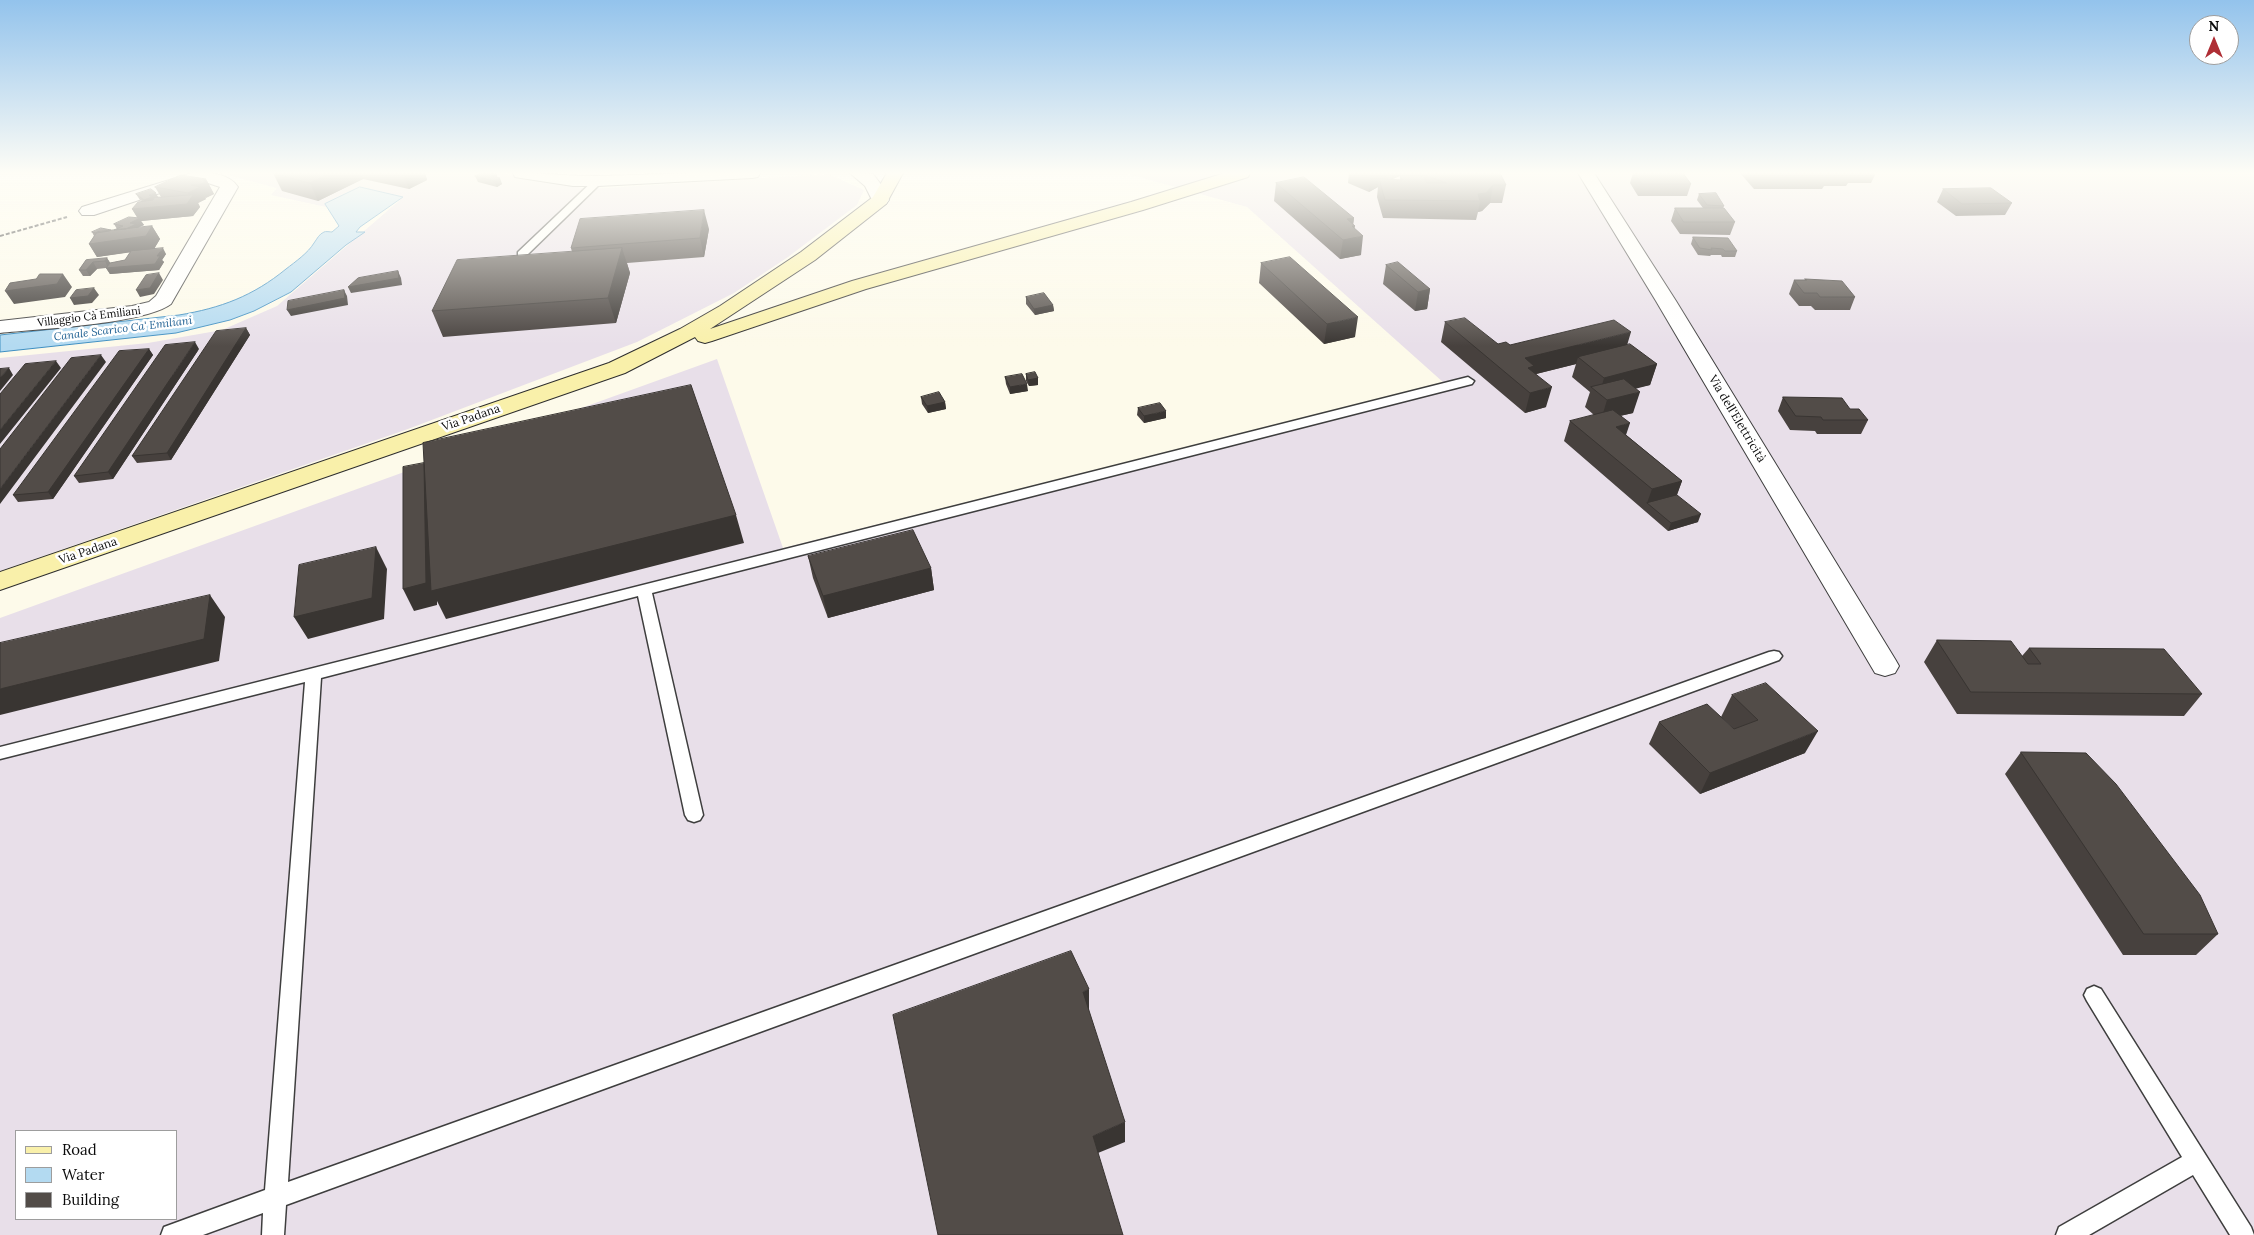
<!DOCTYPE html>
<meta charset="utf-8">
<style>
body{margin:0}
#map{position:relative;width:2254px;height:1235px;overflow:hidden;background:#fdfaea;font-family:Lora,serif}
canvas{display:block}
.legend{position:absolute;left:15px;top:1130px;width:162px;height:90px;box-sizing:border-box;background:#fff;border:1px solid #9d9d9d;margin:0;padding:6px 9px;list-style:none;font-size:15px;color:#0b0b0b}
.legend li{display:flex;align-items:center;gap:10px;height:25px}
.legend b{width:25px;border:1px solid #9d9d9d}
.north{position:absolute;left:2189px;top:15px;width:50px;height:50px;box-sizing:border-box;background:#fff;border:1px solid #9d9d9d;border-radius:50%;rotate:0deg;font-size:14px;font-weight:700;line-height:20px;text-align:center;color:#0b0b0b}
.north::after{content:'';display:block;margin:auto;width:18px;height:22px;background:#af2e35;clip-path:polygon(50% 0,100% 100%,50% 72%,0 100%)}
</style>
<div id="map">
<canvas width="2254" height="1235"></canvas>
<ul class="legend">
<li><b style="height:6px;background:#f9f0aa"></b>Road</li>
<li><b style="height:14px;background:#b3daf1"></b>Water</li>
<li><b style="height:14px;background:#524c48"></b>Building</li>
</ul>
<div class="north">N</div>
</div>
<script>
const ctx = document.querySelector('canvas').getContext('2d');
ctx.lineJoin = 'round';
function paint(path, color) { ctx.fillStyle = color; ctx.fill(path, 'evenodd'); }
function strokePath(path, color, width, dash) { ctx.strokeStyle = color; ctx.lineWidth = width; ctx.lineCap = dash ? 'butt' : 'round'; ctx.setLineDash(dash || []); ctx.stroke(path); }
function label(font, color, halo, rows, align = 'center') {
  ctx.font = font + ' Lora,serif'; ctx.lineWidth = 5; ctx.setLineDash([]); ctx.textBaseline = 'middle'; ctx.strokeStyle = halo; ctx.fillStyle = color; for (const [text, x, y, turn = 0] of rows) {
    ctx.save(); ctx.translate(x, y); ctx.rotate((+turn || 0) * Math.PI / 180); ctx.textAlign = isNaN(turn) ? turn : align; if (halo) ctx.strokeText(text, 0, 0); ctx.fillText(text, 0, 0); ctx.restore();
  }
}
const industrial = new Path2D(`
 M220 173H501L589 189 828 174 864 190 857 205 788 257 734 293 637 342 408 429 0 571V358L148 343 222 330 277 306 400 200 364 189 326 207 271 195 277 188Z
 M1125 173H2254V1235H0V618L717 359 783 548 1444 383 1247 207ZM16 1131H176V1219H16Z`);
const water = new Path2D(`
 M360 187 403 197 360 227 356 232H365L346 245 291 292 254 311 230 320 176 333 0 352V335L179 315C221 308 253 296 286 269 295 262 308 253 314 243 317 239 319 234 324 232 325 231 331 232 332 232L339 226 325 204Z`);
const path = new Path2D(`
 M0 236 67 217`);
const service = new Path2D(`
 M598 178 603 181 601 183 526 256H518V252L595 179Z
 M1468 377 1474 381 1472 384 652 593 703 815 700 820 694 822 688 820 685 815 638 596 321 678 288 1182 1769 652 1774 651 1779 652 1782 656 1779 660 286 1205 284 1235H262L263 1213 203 1235H161L164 1227 265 1190 305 682 0 759V747Z
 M2094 986 2101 989 2251 1227 2254 1235H2230L2193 1175 2089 1235H2056L2059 1227 2182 1157 2087 1001 2084 995 2087 989Z`);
const minor = new Path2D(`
 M192 173C208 173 228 172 238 187L171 304C145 324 37 329 0 333V321L132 306 149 302 156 296 220 187 199 180 94 215H82L79 211 82 207Z
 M1578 173H1594L1676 301 1895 659 1899 666 1895 673 1885 676 1875 673 1656 301Z`);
const tertiary = new Path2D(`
 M513 173C541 173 568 176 596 176 651 175 706 172 760 173L758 177 752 178 598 186H573L521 178 515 177Z
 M850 173 873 174 883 187 889 200 886 204H874L865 186Z`);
const secondary = new Path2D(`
 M887 173H903L886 204 815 260 710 329 852 281 1131 202 1225 173H1250L1248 177 1143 210 866 289 712 341 705 343 698 341 695 337 625 373 0 590V572L609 363 680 329 720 306 801 252 873 197Z`);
const wall = new Path2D(`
 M273 173H425L427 180 409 189 363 179 318 201 282 191Z
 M496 173 497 177 502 184 497 187 478 182 475 176Z
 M1349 173H1500L1506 185 1502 203H1490L1482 211 1478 212 1476 220 1383 218 1377 197 1378 187 1369 192 1348 183ZM1400 176V180L1392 179Z
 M1633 173H1683L1691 184 1687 196H1638L1630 183Z
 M1740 173H1876L1871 183H1848L1846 186H1824L1822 189H1754Z
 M207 181 214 194 205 198 206 199 198 203 200 207 193 216 141 221 144 225 138 228 152 226 160 239 154 249 166 254 162 260 164 262 159 270 110 274 106 268 97 269 90 276H83L79 270 86 260 107 258 110 263 125 260 130 252 97 257 89 244 94 236 92 232 115 230 117 229 114 224 138 218 132 209 142 201 140 200 136 194 161 197 155 187Z
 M1276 183 1354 218 1353 224 1361 255 1340 259 1274 201Z
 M1943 189 2012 203 2005 215 1956 216 1937 202Z
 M1699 194 1724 206 1723 208 1735 222 1730 235 1680 234 1671 221 1675 208H1703L1697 200Z
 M709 229 704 257 627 263 630 273 616 323 443 337 432 311 572 252 571 248Z
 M1693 237 1737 251 1735 257H1722L1721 255H1711L1710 256 1698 255 1691 244Z
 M1261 263 1355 337 1324 344 1259 283Z
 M1386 265 1430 289 1427 309 1415 311 1383 284Z
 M1805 279 1855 297 1850 310H1815L1811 306H1799L1789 294 1794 280H1805Z
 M1026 297 1053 305 1054 311 1035 315 1026 304Z
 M1445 322 1498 344 1510 345H1627L1657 364 1650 385 1635 388 1633 413 1620 416 1626 435 1682 481 1677 495 1698 522 1668 531 1564 441 1570 421 1594 415 1585 407 1590 392 1572 377 1576 364 1536 374 1546 407 1525 413 1441 342Z
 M246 328 250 335 171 460 137 463 132 456Z
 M149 349 153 355 53 499 18 502 13 495Z
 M199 349 113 479 79 483 74 476Z
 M1026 374 1038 378V385L1029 386 1026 381Z
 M1005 377 1028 391 1010 394 1006 384Z
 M921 397 945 402 946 409 928 413 922 404Z
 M1783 397 1850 409 1868 420 1861 434H1817L1815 431 1790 430 1778 411Z
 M1138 408 1166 418 1144 423 1137 415Z
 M808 556 931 568 934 590 828 618 813 578Z
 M1937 640 2022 656 2029 648 2202 694 2184 716 1957 714 1924 662Z
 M1732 695 1805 753 1700 794 1649 744 1659 722 1734 729 1721 717Z
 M2021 752 2218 934 2196 955H2123L2005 774Z`);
const shadedWall = new Path2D(`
 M330 173H360L363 179 318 201 310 183Z
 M402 173H425L427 180 409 189Z
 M496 173 498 179 500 178 502 184 497 187 494 181 491 176Z
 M1373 173H1387L1385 184 1379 179 1378 187 1369 192 1371 174Z
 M1392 173H1406L1391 180Z
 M206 179 214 194 206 198 199 185 203 181Z
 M1493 185 1490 203 1482 211 1478 212 1480 201 1478 194Z
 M200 187 206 199 198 203 200 207 193 216 141 221 144 225 138 227 140 231H122L130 223 138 219 132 209 191 199 188 193Z
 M156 193 159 199 148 206 144 200 149 195Z
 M704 210 709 229 704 257 700 238Z
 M1354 218 1353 226H1355L1353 238 1363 236 1361 255 1340 259 1343 240 1347 219Z
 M152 226 160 239 154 249 97 257 89 244 111 230 114 234Z
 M163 248 166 254 162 260 164 262 159 270 110 274 106 268H108L105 261 107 258 111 264 157 256Z
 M622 248 630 273 616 323 608 298Z
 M93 262 97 269 90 276 86 270Z
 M398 271 401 278 402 285 351 293 348 287Z
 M159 273 163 280 154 294 140 297 136 290Z
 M63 274 72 287 65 297 14 304 5 291Z
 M94 288 99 295 92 303 74 305 70 298Z
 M1430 289 1427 309 1415 311 1418 292Z
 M344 290 347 296 348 305 291 316 287 310Z
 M1053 305 1054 311 1035 315 1034 309Z
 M1358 317 1355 337 1324 344 1327 324Z
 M246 328 250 335 171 460 167 453Z
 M1631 332 1625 352 1578 357 1576 364 1532 375 1529 386 1525 358Z
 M195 342 199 349 113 479 108 472Z
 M149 349 153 355 53 499 48 492Z
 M101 355 106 362 0 504V489Z
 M56 361 61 368 0 444V430Z
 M1657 364 1650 385 1604 397 1600 393 1604 378Z
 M9 368 13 375 0 391V378Z
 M1038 378V385L1029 386 1028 380Z
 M1027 384 1028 391 1010 394V387Z
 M1552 387 1546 407 1525 413 1530 393Z
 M1640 392 1633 413 1601 420 1607 400Z
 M945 402 946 409 928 413 927 406Z
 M1166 411V418L1144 423V416Z
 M1630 423 1623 444 1616 427Z
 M424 463 434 484 736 515 744 543 446 619 437 601V605L414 611 403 589Z
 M1682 481 1674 502 1647 503 1652 489Z
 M1701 514 1698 522 1668 531 1671 523Z
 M376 547 387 569 384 619 308 639 294 617Z
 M931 568 934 590 828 618 823 596Z
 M210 595 225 617 219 661 0 715V689Z
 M1818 731 1805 753 1700 794 1710 773Z
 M1089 989V1010L1084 1013 1083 992Z
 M1125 1122V1142L1093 1155V1136Z`);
const building = new Path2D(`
 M273 173H330L310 183Z
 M481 173H496L491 176 500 178 494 181 475 176Z
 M1419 173H1500L1506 185H1493L1486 193 1478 194 1480 201 1385 200 1379 179 1402 180 1400 175H1414L1424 177 1427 183H1446Z
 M1635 173H1683L1691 184H1642Z
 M181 175 206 179 203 181H207L199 185H191L200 187 188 193 155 187Z
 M1304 177 1354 218 1347 219 1355 226H1352L1363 236 1343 240 1276 183Z
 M1991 188 2012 203 1962 204 1943 189Z
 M151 189 156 193 149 195 152 197 144 200 136 194Z
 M1716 193 1724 206 1707 205 1699 194Z
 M193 195 187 204 132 209 138 202 153 200 154 198Z
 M1675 208H1724L1735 222H1684Z
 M704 210 700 238 571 248 580 219Z
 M129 217 140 218 130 223 136 224 126 229 114 230 123 226 114 224Z
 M152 226 146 236 89 244 97 232Z
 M101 228 111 230 109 231 96 233 92 232Z
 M1693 237 1728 238 1737 251H1725L1723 249 1711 248 1712 250 1700 248Z
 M163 248 157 256H160L155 264 106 268 110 263 125 260 131 251Z
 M622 248 608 298 432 311 457 260Z
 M1290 257 1358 317 1327 324 1261 263Z
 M107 258 105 261 93 262 86 270H79L86 260Z
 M1398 262 1430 289 1418 292 1386 265Z
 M398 271 399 278 348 287 358 278Z
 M159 273 150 288 136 290 146 275Z
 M40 274H63L57 284 5 291 10 283 36 279Z
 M1805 279 1842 281 1855 297H1820L1817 293H1804L1794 280H1806Z
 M94 288 88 296 70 298 76 290Z
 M344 290 345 298 287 310 288 301Z
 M1044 293 1053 305 1034 309 1026 297Z
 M1465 318 1498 344 1506 342 1510 345 1614 320 1631 332 1525 358 1534 366 1528 368 1552 387 1530 393 1445 322Z
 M246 328 167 453 132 456 216 331Z
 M195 342 108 472 74 476 165 345Z
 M1630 344 1657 364 1604 378 1578 357Z
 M149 349 48 492 13 495 119 351Z
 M101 355 0 489V449L71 358Z
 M56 361 0 430V394L25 364Z
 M9 368 0 378V369Z
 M1035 372 1038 378 1028 380 1026 374Z
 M1022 374 1027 384 1010 387 1005 377Z
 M1624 379 1640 392 1607 400 1591 387Z
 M691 385 736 515 431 591 423 443Z
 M939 392 945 402 927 406 921 397Z
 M1783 397 1842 398 1850 409H1859L1868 420H1823L1821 417 1796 416Z
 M1160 403 1166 411 1144 416 1138 408Z
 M1613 410 1630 423 1616 427 1682 481 1652 489 1570 421Z
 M424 463 426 583 403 589V467Z
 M1677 495 1701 514 1671 523 1647 503Z
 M913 530 931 568 823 596 808 556Z
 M376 547 372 598 294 617 299 565Z
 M210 595 204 639 0 689V643Z
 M1937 640 2011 641 2028 664H2041L2029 648 2164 649 2202 694 1971 692Z
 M1766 683 1818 731 1710 773 1659 722 1707 704 1734 729 1758 720 1732 695Z
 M2021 752 2086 753 2116 784 2200 895 2218 934H2144Z
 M1071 951 1089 989 1083 992 1125 1122 1093 1136 1123 1235H938L893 1015Z`);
const farStreetnames = [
 ["Villaggio Cà Emiliani",89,317,-7]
];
const farWaternames = [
 ["Canale Scarico Ca' Emiliani",123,329,-7]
];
const streetNames = [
 ["Via Padana",471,418,-19],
 ["Via dell'Elettricità",1737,419,59],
 ["Via Padana",88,551,-19]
];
paint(industrial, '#e8dfe9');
paint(water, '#b3daf1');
strokePath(water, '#3f8fc2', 1);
strokePath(service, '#3e3e3e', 3);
strokePath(minor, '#3e3e3e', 2);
strokePath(tertiary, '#3e3e3e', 2);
strokePath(secondary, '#2d2d2d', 2);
strokePath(path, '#2d2d2d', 2, [4, 2]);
paint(service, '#fff');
paint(minor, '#fff');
paint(tertiary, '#fff');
paint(secondary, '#f9f0aa');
paint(wall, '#47413e');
paint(shadedWall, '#393532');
paint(building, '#524c48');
strokePath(building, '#393532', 1);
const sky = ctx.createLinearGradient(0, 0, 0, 346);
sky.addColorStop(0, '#93c3ec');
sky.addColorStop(0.5, '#fefdf6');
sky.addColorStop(1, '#fefdf600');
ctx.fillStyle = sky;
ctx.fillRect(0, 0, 2254, 346);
label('11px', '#0b0b0b', '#fff', farStreetnames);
label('italic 11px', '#1f6092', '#fff', farWaternames);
label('12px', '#0b0b0b', '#fff', streetNames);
</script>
